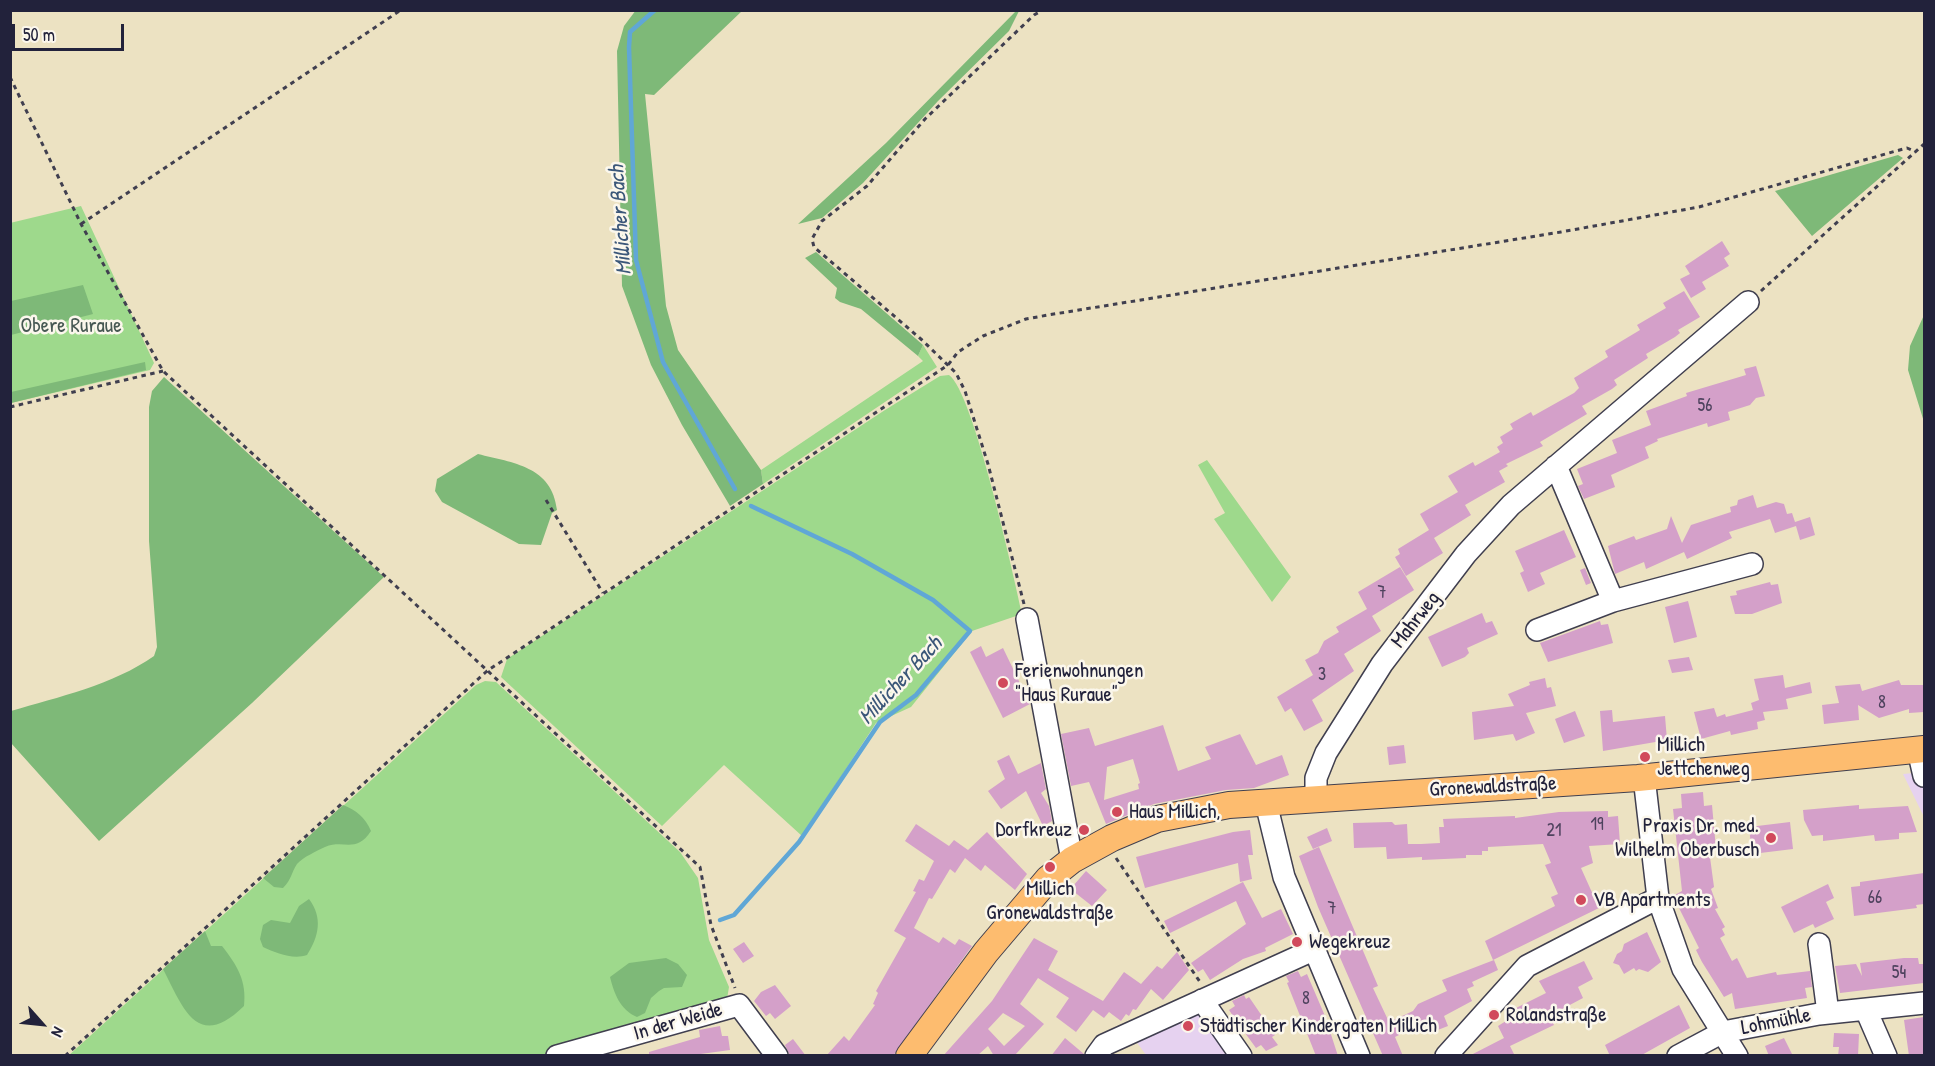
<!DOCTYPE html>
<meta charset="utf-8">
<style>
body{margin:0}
#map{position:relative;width:1935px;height:1066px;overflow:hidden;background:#ece2c2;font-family:"Patrick Hand",sans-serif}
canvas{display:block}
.frame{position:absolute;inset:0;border:12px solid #22223b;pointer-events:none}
.north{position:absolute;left:12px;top:994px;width:60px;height:60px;-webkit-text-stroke:4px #fbf7ec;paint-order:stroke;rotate:117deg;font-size:16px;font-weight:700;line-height:24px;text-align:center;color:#22223b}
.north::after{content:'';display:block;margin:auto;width:21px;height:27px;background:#22223b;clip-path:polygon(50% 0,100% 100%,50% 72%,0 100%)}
.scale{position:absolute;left:12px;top:24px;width:112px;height:27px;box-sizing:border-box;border:3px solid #22223b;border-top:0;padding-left:8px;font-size:18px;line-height:21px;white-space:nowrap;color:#22223b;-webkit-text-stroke:4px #fbf7ec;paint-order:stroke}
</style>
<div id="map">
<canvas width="1935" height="1066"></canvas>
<div class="frame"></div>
<div class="north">N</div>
<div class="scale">50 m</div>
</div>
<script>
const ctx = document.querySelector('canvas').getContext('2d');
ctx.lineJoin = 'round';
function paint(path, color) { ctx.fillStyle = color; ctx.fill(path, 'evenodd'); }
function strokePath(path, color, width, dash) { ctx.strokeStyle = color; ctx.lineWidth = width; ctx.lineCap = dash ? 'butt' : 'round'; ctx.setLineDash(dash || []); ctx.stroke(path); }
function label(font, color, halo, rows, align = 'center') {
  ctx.font = font + ' "Patrick Hand",sans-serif'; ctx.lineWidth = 5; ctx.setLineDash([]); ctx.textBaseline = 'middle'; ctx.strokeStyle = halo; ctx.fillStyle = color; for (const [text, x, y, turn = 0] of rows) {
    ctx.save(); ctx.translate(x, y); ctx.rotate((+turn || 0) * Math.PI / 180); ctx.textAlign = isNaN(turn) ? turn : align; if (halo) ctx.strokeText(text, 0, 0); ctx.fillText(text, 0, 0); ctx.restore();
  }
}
const built = new Path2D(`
 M1924 772V817L1903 774Z
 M1198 1011 1229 1055H1146L1135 1040Z`);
const green = new Path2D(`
 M81 206 154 363 150 370 11 403 10 223Z
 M923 345 937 367 763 484 761 470 923 361 918 356Z
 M949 375C973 391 1014 577 1022 614L972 631 911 707 876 723 802 836 724 765 662 826 501 677 507 659 885 410 940 376Z
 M1207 460 1291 577 1272 602 1214 519 1225 513 1198 465Z
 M485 681 496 682 680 852 698 878 709 940 729 987 727 999 714 1006 544 1055 68 1056 476 685Z`);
const forest = new Path2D(`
 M636 10 742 11 654 95 645 94 666 306 678 350 761 470 763 484 730 506 682 425 651 365 622 286 617 51 624 26Z
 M1016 11H1019L1009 31 938 101 863 183 822 218 798 224 886 143Z
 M1898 155 1903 158 1812 236 1775 191Z
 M816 252 923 345 918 356 861 309 840 302 835 298 837 288 805 258Z
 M83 285 93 314 11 335V301Z
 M1924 315V422L1908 370 1910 346Z
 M145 362 146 370 11 403V392Z
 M164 377 384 577 252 703 99 841 11 743V711C58 697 113 685 154 656L157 647 149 541V407L152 391Z
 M478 454C513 463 552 466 557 510L552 513 541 545 519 544 442 502 435 491 437 479Z
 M343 805C356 810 365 817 371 831 356 854 344 839 325 847 317 851 303 857 297 864 291 873 292 879 283 888L274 887 263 878Z
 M309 899C323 918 319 936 307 955 293 960 276 953 263 947L260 939 263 925 271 920 290 923 299 906Z
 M205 931 211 946H222C237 965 247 981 244 1006 198 1051 184 1010 163 969Z
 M666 958 678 964 687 975 682 987 664 988 659 991 651 998 645 1013 637 1017C620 1010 614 993 610 977L629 963Z`);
const stream = new Path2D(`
 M655 10 630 32 629 47 636 260 663 362 735 489
 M720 920 734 915 799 842 880 722 916 695 970 631 933 600 852 554 751 506`);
const building = new Path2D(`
 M1722 241 1730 254 1724 258 1729 266 1702 282 1706 289 1691 298 1680 279 1690 274 1685 266Z
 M1684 291 1700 317 1678 330 1680 333 1675 337 1646 354 1648 358 1614 380 1617 385 1612 389 1582 406 1587 414 1540 442 1543 446 1506 464 1508 466 1499 471 1505 482 1465 505 1471 515 1434 538 1443 553 1406 576 1395 557 1400 554 1398 549 1429 530 1420 514 1458 492 1448 476 1473 462 1475 466 1500 452 1497 447 1503 443 1500 437 1513 429 1510 424 1531 412 1533 416 1574 393 1579 388 1574 378 1608 357 1605 351 1640 330 1637 325 1666 308 1663 303Z
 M1756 366 1765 396 1756 398 1750 405 1728 412 1730 420 1708 427 1707 423 1657 439 1658 441 1645 447 1649 458 1611 475 1615 487 1584 499 1578 486 1583 484 1577 469 1617 453 1612 440 1651 425 1646 411 1687 396 1686 393 1746 375 1744 369Z
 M1753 495 1757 508 1776 502 1784 504 1787 514 1792 513 1795 522 1810 517 1815 535 1800 540 1796 526 1775 533 1770 519 1729 532 1732 538 1687 559 1684 552 1646 569 1644 562 1615 574 1608 546 1634 536 1636 540 1667 529 1671 516 1682 543 1691 525 1731 512 1730 507 1737 505 1738 500Z
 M1564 530 1576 557 1540 573 1545 584 1528 592 1520 573 1524 571 1515 551Z
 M1400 567 1414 590 1372 616 1381 631 1344 654 1354 671 1312 700 1323 721 1304 731 1291 708 1285 712 1277 697 1313 675 1305 660 1318 653 1324 641 1339 632 1336 627 1367 609 1358 592Z
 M1585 568 1591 583 1586 585 1580 570Z
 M1770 582 1771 585 1778 584 1782 603 1752 614H1735L1730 596 1737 595 1736 591Z
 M1688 601 1697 637 1674 643 1665 607Z
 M1482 613 1486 623 1492 621 1498 634 1467 648 1469 653 1465 657 1442 667 1428 637Z
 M1600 621 1601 625 1608 624 1613 643 1548 662 1540 643Z
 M981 646 986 657 1003 648 1030 704 1003 718 970 652Z
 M1689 657 1693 670 1672 673 1668 660Z
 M1783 675 1785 688 1810 682 1812 693 1786 699 1788 709 1763 712 1765 720 1757 722 1758 729 1731 735 1730 731 1701 739 1694 712 1714 708 1717 717 1725 714 1726 717 1753 710 1751 703 1759 700 1754 679Z
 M1545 678 1547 688 1551 687 1556 706 1526 713 1535 733 1516 741 1513 734 1474 740 1472 712 1514 706 1508 694 1530 685 1529 682Z
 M1899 680 1901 685H1924V712L1909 713V709L1879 718 1858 705 1859 720 1824 724 1822 705 1839 703 1835 686 1860 684 1862 691Z
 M1612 710 1613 722 1665 716 1667 740 1603 751 1600 711Z
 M1575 711 1585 736 1564 743 1555 719Z
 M1163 725 1178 771 1211 759 1205 747 1240 734 1256 765 1282 755 1289 775 1254 788 1226 790 1154 804 1106 824 1089 782 1071 786 1061 734 1089 728 1095 746ZM1133 759 1140 783 1138 784 1139 789 1104 800 1107 767Z
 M1404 745 1406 763 1389 765 1387 747Z
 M1009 755 1018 774 1041 763 1046 789 1041 793 1049 806 1052 821 1043 826 1026 791 1001 809 988 791 1005 779 997 761Z
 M1703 792 1704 806 1712 805 1716 849 1709 850 1714 887 1711 889 1718 908 1715 909 1725 927 1722 929 1725 935 1720 938 1732 961 1737 958 1747 978 1776 972 1777 975 1810 971 1812 987 1805 988 1807 998 1735 1009 1732 993 1724 997 1702 962 1696 950 1699 948 1673 896 1682 891 1673 809 1682 808 1681 794Z
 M1859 805V809L1908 806 1917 832 1899 833V839L1875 841 1874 835 1823 841V835L1812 836 1804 820 1803 810Z
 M1608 811V817L1618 816 1620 844 1589 846 1593 863 1581 868 1599 908 1493 960 1485 941 1555 906 1551 897 1558 894 1545 865 1551 863 1543 844 1488 847V851H1482V855H1466V858L1422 860V857L1387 859 1386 847 1354 848 1353 823 1392 822 1395 825 1407 824 1408 844H1421L1440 843 1439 827H1444L1443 819 1515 816V818L1559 812Z
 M1790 822 1793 849 1752 854 1749 827Z
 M916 824 949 846 954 840 968 850 987 832 1027 874 1015 890 985 865 981 871 965 858 955 873 950 869 932 899 929 898 914 928 939 943 943 937 955 945 959 939 972 946 893 1056H826L844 1036 849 1041 875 1005 873 1004 878 993 876 991 906 938 894 931 916 892 913 891 919 879 924 881 934 861 905 841Z
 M1327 828 1332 841 1313 849 1307 837Z
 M1250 830 1253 855H1248L1252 879 1240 882 1238 863 1145 888 1136 857 1233 832Z
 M1319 847 1378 986 1373 988 1389 1022 1413 1011 1418 1004 1447 991 1442 980 1494 960 1498 970 1472 982 1474 986 1467 989 1472 1001 1444 1016 1448 1026 1430 1033 1425 1021 1398 1033 1399 1035 1395 1037 1403 1056H1383L1318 907 1299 856Z
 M1086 871 1107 890 1092 906 1073 891 1075 888 1073 886Z
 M1924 873V904L1916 905 1917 908 1854 916 1851 887 1860 886V882Z
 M1243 882 1262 918 1281 909 1293 934 1265 948 1266 951 1243 959 1210 980 1203 969 1198 972 1191 963 1246 924 1236 901 1170 933 1164 921Z
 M1828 884 1834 898 1826 902 1834 919 1815 928 1813 924 1794 933 1781 907Z
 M1647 932 1661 962 1648 972 1639 969 1636 971 1634 968 1624 974 1619 965 1613 963 1617 954 1622 951 1624 944Z
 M1034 938 1058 951 1048 970 1103 1001 1124 972 1141 984 1157 966 1162 969 1177 952 1189 970 1163 1000 1151 989 1136 1010 1133 1009 1129 1016 1126 1014 1121 1021 1109 1012 1104 1018 1093 1010 1076 1032 1056 1017 1069 998 1038 978 1020 1004 1044 1024 1014 1056H994L988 1046 977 1056H943L992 1001ZM1003 1013 1025 1026 1004 1046 988 1029Z
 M744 942 754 956 743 963 733 949Z
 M1904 958H1918L1919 964H1924V983L1840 993 1835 966 1856 964 1862 976 1860 963Z
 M1584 961 1593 979 1578 987 1583 998 1549 1016 1554 1025 1510 1046 1515 1056H1469L1504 1038 1498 1026 1517 1014 1514 1009 1546 993 1539 981Z
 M1298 971 1301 977 1307 974 1325 1016 1338 1056H1316L1287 983 1289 982 1286 976Z
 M775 985 791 1006 775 1019 770 1013 766 1016 754 1001 761 992Z
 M1244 995 1246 999 1249 997 1275 1035 1272 1037 1278 1045 1266 1051 1261 1045 1256 1048 1240 1026 1229 1010 1235 1006 1232 1001Z
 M1679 1005 1690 1028 1640 1056H1610L1605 1045Z
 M1924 1017V1056H1909L1904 1020Z
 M720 1026 722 1036H728L730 1050 686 1056H649V1052L700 1037 699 1030Z
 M1834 1033 1859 1034 1858 1056H1838L1839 1047H1833Z
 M1065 1038 1084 1054 1083 1056H1051Z
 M1784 1038 1793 1056H1769L1765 1046Z
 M793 1039 806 1056H790L785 1045Z`);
const path = new Path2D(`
 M10 77 81 224 163 371 700 867 711 925 735 988
 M81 224 401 10
 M1761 291 1924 144
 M10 407 163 371
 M546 500 603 593
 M1024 604 988 464 965 391 956 373 922 340 814 247 812 239 822 221 867 186 925 119 1034 15 1043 10
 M1116 858 1200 982
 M65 1056 487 671 872 415 948 365 958 352 983 336 1026 319 1048 315 1561 232 1699 207 1896 151 1907 148 1916 152`);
const minor = new Path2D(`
 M1556 466 1613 601
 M1027 619 1072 860
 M1537 630 1613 601 1752 564
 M1918 750 1924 776
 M1644 777 1658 898 1683 969 1737 1056
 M1316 799V778L1326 753 1382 664 1466 554 1511 505 1748 302
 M1266 803 1284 877 1359 1056
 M1819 944 1828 1013
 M1202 1000 1241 1056
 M1866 1010 1886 1056
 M557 1056 739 1005 777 1056
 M1096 1056 1104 1045 1313 950
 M1446 1056 1527 966 1658 898
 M1678 1056 1723 1032 1819 1014 1924 1003`);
const major = new Path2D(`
 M909 1056 986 952 1048 879 1072 860 1112 838 1157 819 1229 805 1638 778 1924 749`);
const markers = [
 [1003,683,6,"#d1495b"],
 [1645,757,6,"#d1495b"],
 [1117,812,6,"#d1495b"],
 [1084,830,6,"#d1495b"],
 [1771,838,6,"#d1495b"],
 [1050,867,6,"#d1495b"],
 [1581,900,6,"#d1495b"],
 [1297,942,6,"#d1495b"],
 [1494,1015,6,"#d1495b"],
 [1188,1026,6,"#d1495b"]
];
const numberNames = [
 ["56",1705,406],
 ["7",1382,593],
 ["3",1322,675],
 ["8",1882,703],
 ["19",1597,825],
 ["21",1554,831],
 ["66",1875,898],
 ["7",1332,909],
 ["54",1899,973],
 ["8",1306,999]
];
const parkNames = [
 ["Obere Ruraue",71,326]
];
const streetNames = [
 ["Mahrweg",1416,620,-52],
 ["Gronewaldstraße",1493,787,-3],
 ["In der Weide",678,1022,-16],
 ["Lohmühle",1776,1022,-11]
];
const poiNames = [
 ["Ferienwohnungen",1015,671],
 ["\"Haus Ruraue\"",1015,695],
 ["Millich",1657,745],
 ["Jettchenweg",1657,769],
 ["Haus Millich,",1129,812],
 ["Praxis Dr. med.",1759,826,"right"],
 ["Wilhelm Oberbusch",1759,850,"right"],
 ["Dorfkreuz",1072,830,"right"],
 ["Millich",1050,889,"center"],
 ["Gronewaldstraße",1050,913,"center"],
 ["VB Apartments",1593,900],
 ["Wegekreuz",1309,942],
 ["Rolandstraße",1506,1015],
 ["Städtischer Kindergaten Millich",1200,1026]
];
const waterNames = [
 ["Millicher Bach",621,220,-94],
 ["Millicher Bach",901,681,-47]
];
paint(built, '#e6d2f0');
paint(green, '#9ed98c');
paint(forest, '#7eb978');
strokePath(stream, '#60a7d6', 4.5);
paint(building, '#d4a0c9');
strokePath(minor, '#403f4f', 24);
strokePath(major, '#403f4f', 28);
strokePath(path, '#403f4f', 3, [4.5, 4.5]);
strokePath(minor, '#fff', 21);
strokePath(major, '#fdbc6f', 26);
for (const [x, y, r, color] of markers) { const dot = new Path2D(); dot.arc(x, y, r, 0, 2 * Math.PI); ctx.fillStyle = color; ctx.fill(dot); strokePath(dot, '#fbf7ec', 2); }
label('18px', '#4e425e', null, numberNames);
label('21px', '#475953', '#fbf7ec', parkNames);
label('21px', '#22223b', '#fbf7ec', streetNames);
label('21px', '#22223b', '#fbf7ec', poiNames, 'left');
label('italic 22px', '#3b5779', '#fbf7ec', waterNames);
</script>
